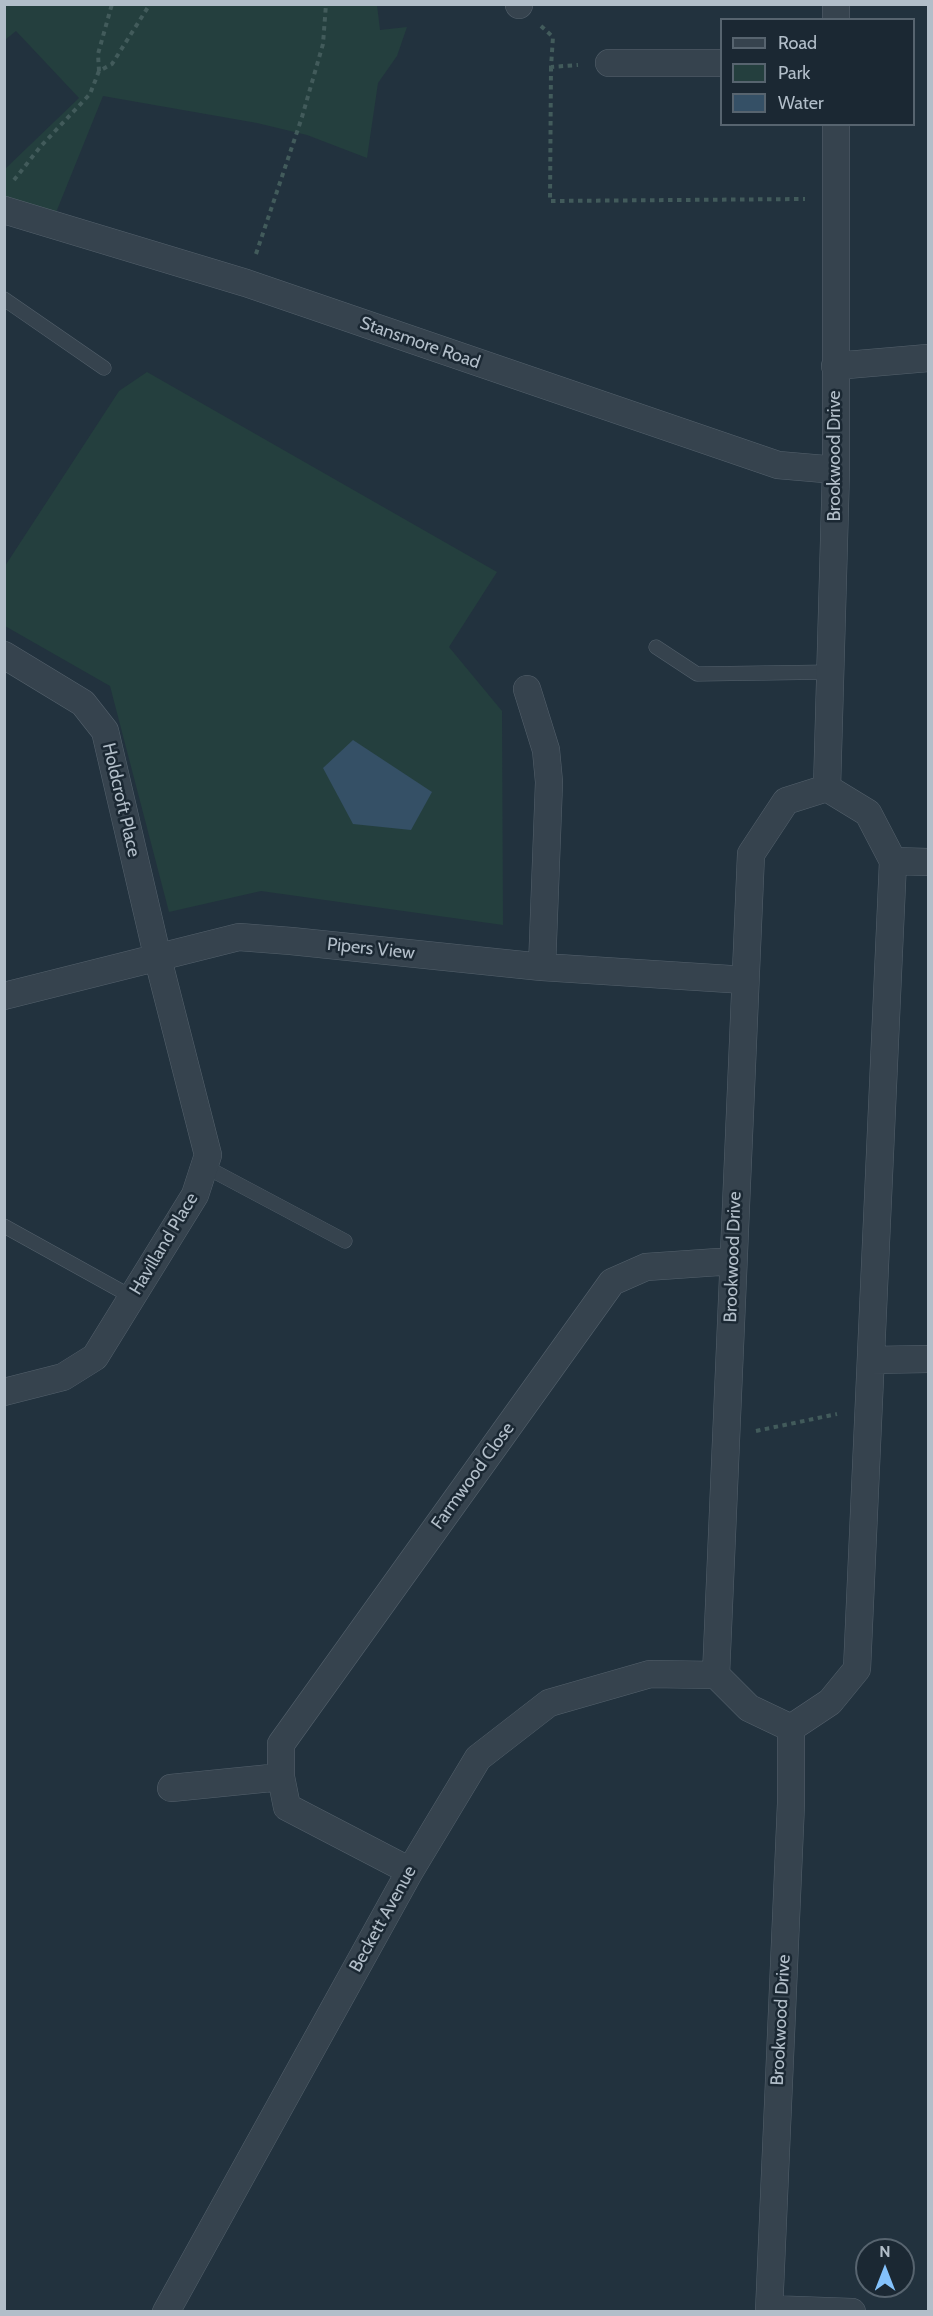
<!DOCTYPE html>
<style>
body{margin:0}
#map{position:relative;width:933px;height:2316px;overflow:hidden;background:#22323e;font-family:Cabin,sans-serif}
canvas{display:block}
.frame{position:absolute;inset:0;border:6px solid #b2bec9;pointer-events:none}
.legend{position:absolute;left:720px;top:18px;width:195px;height:108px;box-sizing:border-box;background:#1b2833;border:2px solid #57646f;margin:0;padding:8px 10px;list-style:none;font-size:18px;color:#b2bec9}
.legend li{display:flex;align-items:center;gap:12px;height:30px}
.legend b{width:30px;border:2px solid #57646f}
.north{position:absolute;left:855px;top:2238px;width:60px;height:60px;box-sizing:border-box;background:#1b2833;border:2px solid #57646f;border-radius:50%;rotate:0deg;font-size:16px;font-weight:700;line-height:24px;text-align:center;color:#b2bec9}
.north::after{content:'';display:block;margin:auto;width:21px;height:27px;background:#84c2fc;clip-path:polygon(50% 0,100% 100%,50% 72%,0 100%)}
</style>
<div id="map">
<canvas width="933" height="2316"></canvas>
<div class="frame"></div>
<ul class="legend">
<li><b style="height:8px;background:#36434e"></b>Road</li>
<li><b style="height:16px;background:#243f3e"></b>Park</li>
<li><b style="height:16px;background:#355066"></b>Water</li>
</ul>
<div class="north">N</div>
</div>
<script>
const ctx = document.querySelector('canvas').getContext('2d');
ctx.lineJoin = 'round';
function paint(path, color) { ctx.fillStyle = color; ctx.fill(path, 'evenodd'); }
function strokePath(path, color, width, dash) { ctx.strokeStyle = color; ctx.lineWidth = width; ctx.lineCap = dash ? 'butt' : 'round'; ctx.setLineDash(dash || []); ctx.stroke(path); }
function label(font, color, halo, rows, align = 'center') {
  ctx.font = font + ' Cabin,sans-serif'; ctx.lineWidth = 5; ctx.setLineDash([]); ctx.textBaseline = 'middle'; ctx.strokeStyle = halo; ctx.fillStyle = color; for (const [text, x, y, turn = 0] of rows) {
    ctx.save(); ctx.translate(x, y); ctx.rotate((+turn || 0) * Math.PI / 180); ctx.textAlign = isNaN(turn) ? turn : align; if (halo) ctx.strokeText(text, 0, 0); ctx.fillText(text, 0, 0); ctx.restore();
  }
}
const green = new Path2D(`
 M5 4 377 5 380 30 407 27 397 56 378 83 367 158 307 135 257 123 103 96 55 215 5 198V169L79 98 16 31 5 40Z
 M147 372 497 572 449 647 502 711 503 925 261 891 169 912 110 686 5 626V566L119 391Z`);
const water = new Path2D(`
 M353 740 432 792 411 830 353 824 323 768Z`);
const path = new Path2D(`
 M541 26 553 37 551 67 578 65
 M551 67 550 201 805 199
 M99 71 98 54 112 4
 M14 180 41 146 90 94 99 71 112 64 150 4
 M256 254 302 117 323 44 326 4
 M756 1431 837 1414`);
const lane = new Path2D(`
 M4 299 104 368
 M656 647 697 674 832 672
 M204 1166 345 1241
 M4 1226 132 1297`);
const street = new Path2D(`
 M519 5V4
 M836 20V4
 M609 63H722
 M4 210 246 283 778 465 836 470
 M835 366 928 358
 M4 655 83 703 105 731 158 959 208 1155 195 1195 95 1357 63 1377 4 1392
 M527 689 546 750 549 782 542 967
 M827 788 836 470V124
 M893 861 928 862
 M4 996 239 937 291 941 542 967 745 980
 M872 1360 928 1359
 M791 1728 749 1708 716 1675 751 854 786 801 827 788
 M791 1728 830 1702 857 1669 893 861 868 813 827 788
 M171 1788 281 1777
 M410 1871 287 1807 281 1777V1744L612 1282 646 1267 733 1261
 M769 2309 852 2312
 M166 2312 410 1871 478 1758 549 1703 650 1674 716 1675
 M769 2312 791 1803V1728`);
const streetNames = [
 ["Stansmore Road",420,343,19],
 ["Brookwood Drive",835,456,-90],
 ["Holdcroft Place",121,800,77],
 ["Pipers View",371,949,6],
 ["Havilland Place",164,1244,-59],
 ["Brookwood Drive",733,1257,-88],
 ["Farmwood Close",473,1476,-54],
 ["Beckett Avenue",383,1919,-61],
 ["Brookwood Drive",781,2020,-87]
];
paint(green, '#243f3e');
paint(water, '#355066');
strokePath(lane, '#54616c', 15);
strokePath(street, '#54616c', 28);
strokePath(path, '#425b5b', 4, [4.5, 4.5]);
strokePath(lane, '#36434e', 14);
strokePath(street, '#36434e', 27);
label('18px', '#b2bec9', '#1b2833', streetNames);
</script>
